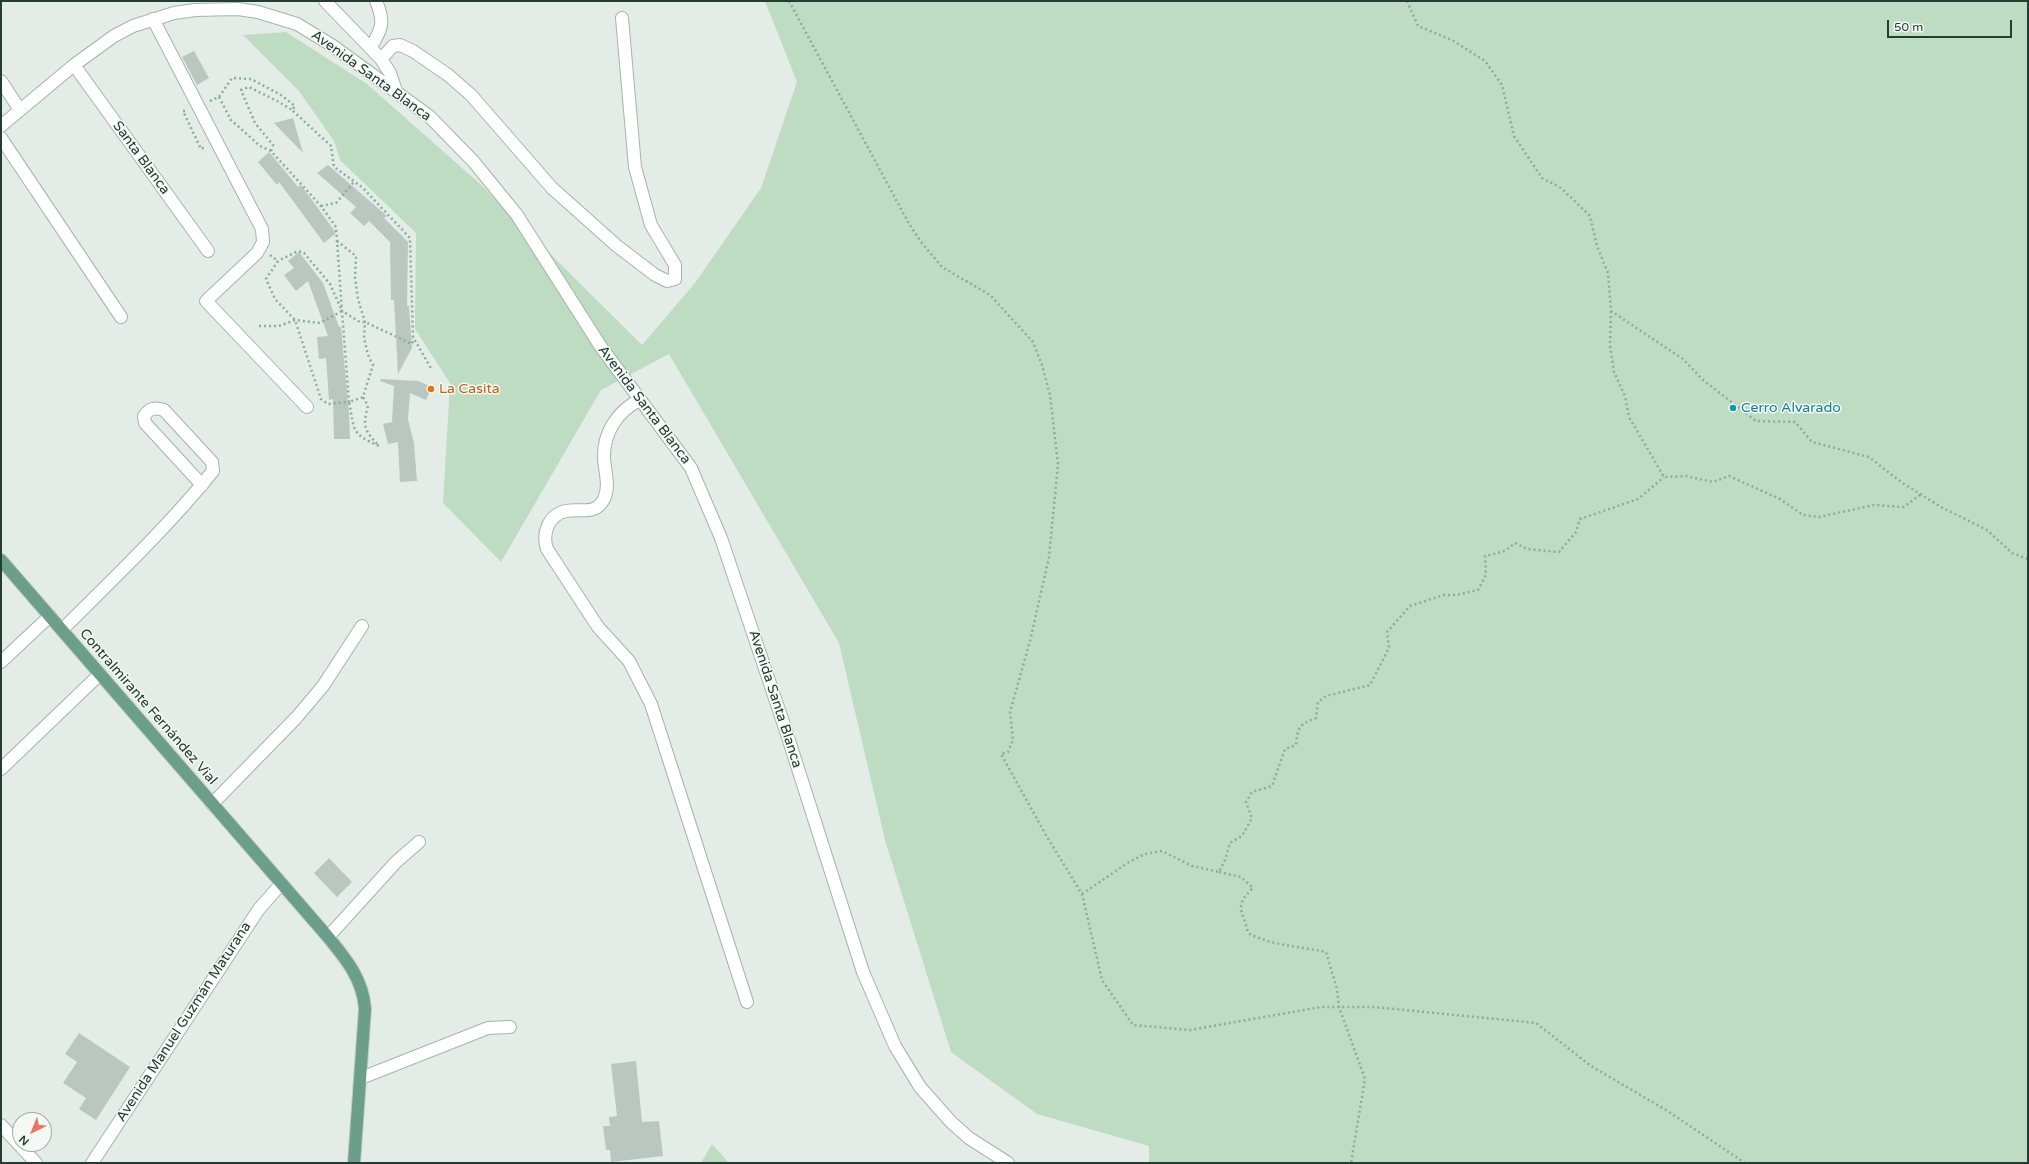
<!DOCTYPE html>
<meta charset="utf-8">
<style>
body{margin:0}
#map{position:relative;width:2029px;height:1164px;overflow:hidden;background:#e3ece7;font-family:"Varela Round",sans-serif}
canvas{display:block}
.frame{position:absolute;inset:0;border:2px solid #243c33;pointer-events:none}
.north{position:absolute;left:12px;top:1112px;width:40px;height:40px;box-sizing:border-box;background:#f4f9f6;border:1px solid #a1ada8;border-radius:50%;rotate:223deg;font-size:11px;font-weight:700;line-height:16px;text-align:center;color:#243c33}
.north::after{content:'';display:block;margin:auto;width:14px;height:18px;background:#e97664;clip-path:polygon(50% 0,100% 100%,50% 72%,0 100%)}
.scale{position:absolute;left:1887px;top:20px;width:125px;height:18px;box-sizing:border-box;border:2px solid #243c33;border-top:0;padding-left:5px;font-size:12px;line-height:14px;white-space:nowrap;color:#243c33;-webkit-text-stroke:3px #f4f9f6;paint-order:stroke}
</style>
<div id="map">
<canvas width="2029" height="1164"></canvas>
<div class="frame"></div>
<div class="north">N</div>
<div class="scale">50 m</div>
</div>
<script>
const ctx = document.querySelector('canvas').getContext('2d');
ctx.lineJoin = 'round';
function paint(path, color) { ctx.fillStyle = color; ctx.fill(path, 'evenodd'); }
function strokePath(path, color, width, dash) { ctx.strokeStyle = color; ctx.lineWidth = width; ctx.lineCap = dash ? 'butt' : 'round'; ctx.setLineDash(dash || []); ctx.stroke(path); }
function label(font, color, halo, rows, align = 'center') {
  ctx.font = font + ' "Varela Round",sans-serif'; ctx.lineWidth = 3; ctx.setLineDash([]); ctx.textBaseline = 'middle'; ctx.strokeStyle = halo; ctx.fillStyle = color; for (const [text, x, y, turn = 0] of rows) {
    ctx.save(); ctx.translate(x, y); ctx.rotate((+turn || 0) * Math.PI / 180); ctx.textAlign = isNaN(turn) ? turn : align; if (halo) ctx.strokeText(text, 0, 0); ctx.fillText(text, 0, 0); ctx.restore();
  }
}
const green = new Path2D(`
 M765 1H2028V1163H1149V1146L1037 1114 951 1052 885 840 839 643 669 354 601 390 501 562 443 503 450 383 415 329 416 233 340 160 334 141 299 91 243 35 286 32 367 84 479 183 642 345 695 283 761 188 797 82Z
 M712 1144 729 1163H701Z`);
const building = new Path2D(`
 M194 51 209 78 197 85 182 57Z
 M293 118 303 153 274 123Z
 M269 152 298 187 301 185 336 233 324 243 279 182 277 185 258 162Z
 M328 165 387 216 384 218 408 242 407 306H409L412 348 398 374 394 300H391L390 242 369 221 364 226 350 213 356 207 317 173Z
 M299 252 323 283 339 327H341L349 414 350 439H334L333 399 329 400 326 358 319 359 317 337 328 336 308 281 296 291 284 275 294 268 288 261Z
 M381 379 418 381 432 387 426 400 410 393 408 419 414 443 417 481 400 482 398 442 388 444 383 424 392 422 394 386 380 381Z
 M329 858 352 882 337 897 314 873Z
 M79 1033 130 1067 96 1120 79 1109 86 1098 63 1083 77 1062 65 1054Z
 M636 1061 642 1122 659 1121 663 1156 611 1162 610 1150H606L603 1126H610L609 1117 617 1116 611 1064Z`);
const path = new Path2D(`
 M789 1 908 222 921 242 942 267 990 295 1033 342 1042 365 1050 395 1058 464 1049 557 1030 641 1010 712 1013 740 1008 752 1001 754 1047 837 1082 894 1102 980 1133 1025 1190 1030 1321 1007H1375L1536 1023 1591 1066 1666 1110 1745 1163
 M1407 1 1418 26 1452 40 1485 61 1502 85 1514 136 1542 178 1561 188 1590 216 1597 246 1608 273 1611 311 1683 359 1703 380 1756 421 1795 422 1812 442 1869 457 1901 482 1941 507 1987 530 2012 553 2028 559
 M219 97 231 120 260 146 271 151 321 206 336 227 342 311 360 322H365L412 344 413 338
 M210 101 219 97 232 78 251 79 281 95 295 106 292 110 331 146 334 167 362 187 410 238 413 337 432 370
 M185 111H183L201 149 205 147
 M271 151 273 145 255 123 241 90 249 87 279 102 292 110
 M321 206 336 203 354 182
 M337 241 356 256 355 278 358 299 365 322 364 338 368 355 373 365 363 397 368 406C362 427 365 431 379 446 350 433 355 431 349 402L363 397
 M270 255 278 261 266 279 275 299 295 320 321 399 328 404 349 402 342 311 330 284 304 253 298 251 278 261
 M1611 311 1610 346 1614 372 1625 396 1629 417 1664 477 1686 476 1713 482 1729 476 1780 499 1803 515 1819 517 1874 505 1904 507 1921 494
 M259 326H279L295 320 320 323 342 311
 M1219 872 1241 877 1253 888C1233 907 1243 909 1248 933 1272 946 1299 946 1326 952L1337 989 1339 1007 1365 1079 1351 1163
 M1082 894 1129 862 1145 854 1162 851 1192 866 1219 872 1225 860 1230 843 1242 836 1252 818 1246 802 1252 792 1272 786 1285 749 1296 745C1298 726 1299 725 1316 718L1318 702 1326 696 1370 685 1389 648 1387 632 1410 606 1444 595H1456L1478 590 1486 575 1485 556 1505 551 1515 543 1527 549 1559 552 1576 532 1580 519 1638 499 1664 477`);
const minor = new Path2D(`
 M325 1 381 59 390 73 396 91
 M153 19 262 229 263 242 257 253 206 301 307 407
 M371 47C382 29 385 22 376 1
 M381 59 393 46 400 45 413 51 448 75 471 95 552 188 617 246 655 275 667 281 675 279V265L651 225 635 167 622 18
 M74 65 208 251
 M1 81 20 110
 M1 126 74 65 114 36 133 26 174 13 195 10 238 9 258 12 297 24 333 46 429 116 473 161 517 215 601 347 691 468 721 538 786 731 863 972 895 1046 920 1087 951 1122 969 1138 1008 1163
 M1 138 121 317
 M639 400C617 412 603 433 604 459 605 472 610 487 604 499 595 516 581 508 566 511 548 515 542 534 547 549L598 627 629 661 651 704 747 1002
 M62 630C114 578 167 528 213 471L212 462 164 410C154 407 150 408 144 416L145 423 202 485
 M1 662 50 616
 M1 769 100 674
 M212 804 296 718 323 686 362 626
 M328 937 396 862 419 842
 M361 1078 488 1028 510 1027
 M1 1125 36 1163
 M92 1163 259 909 281 884`);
const major = new Path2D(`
 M1 560 328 937C346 959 363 979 365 1009L354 1163`);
const markers = [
 [431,389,4,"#e8710a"],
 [1733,408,4,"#0f9aa8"]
];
const streetNames = [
 ["Avenida Santa Blanca",371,76,36],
 ["Santa Blanca",141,158,54],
 ["Avenida Santa Blanca",644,405,53],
 ["Avenida Santa Blanca",775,699,72],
 ["Contralmirante Fernández Vial",148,707,49],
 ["Avenida Manuel Guzmán Maturana",184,1022,-57]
];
const foodNames = [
 ["La Casita",439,389]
];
const cultureNames = [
 ["Cerro Alvarado",1741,408]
];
paint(green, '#bedcc2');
paint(building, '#b9c7c0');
strokePath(minor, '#a6b4ad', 14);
strokePath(major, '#c2c8c6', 14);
strokePath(path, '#86ae9d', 2.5, [2, 3]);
strokePath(minor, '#fff', 12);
strokePath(major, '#6b9f8c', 12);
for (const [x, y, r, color] of markers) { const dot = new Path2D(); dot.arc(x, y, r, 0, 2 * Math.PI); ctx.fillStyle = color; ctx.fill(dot); strokePath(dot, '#f4f9f6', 1.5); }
label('14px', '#243c33', '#f4f9f6', streetNames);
label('14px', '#c56008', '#f4f9f6', foodNames, 'left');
label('14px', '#0d838f', '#f4f9f6', cultureNames, 'left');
</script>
